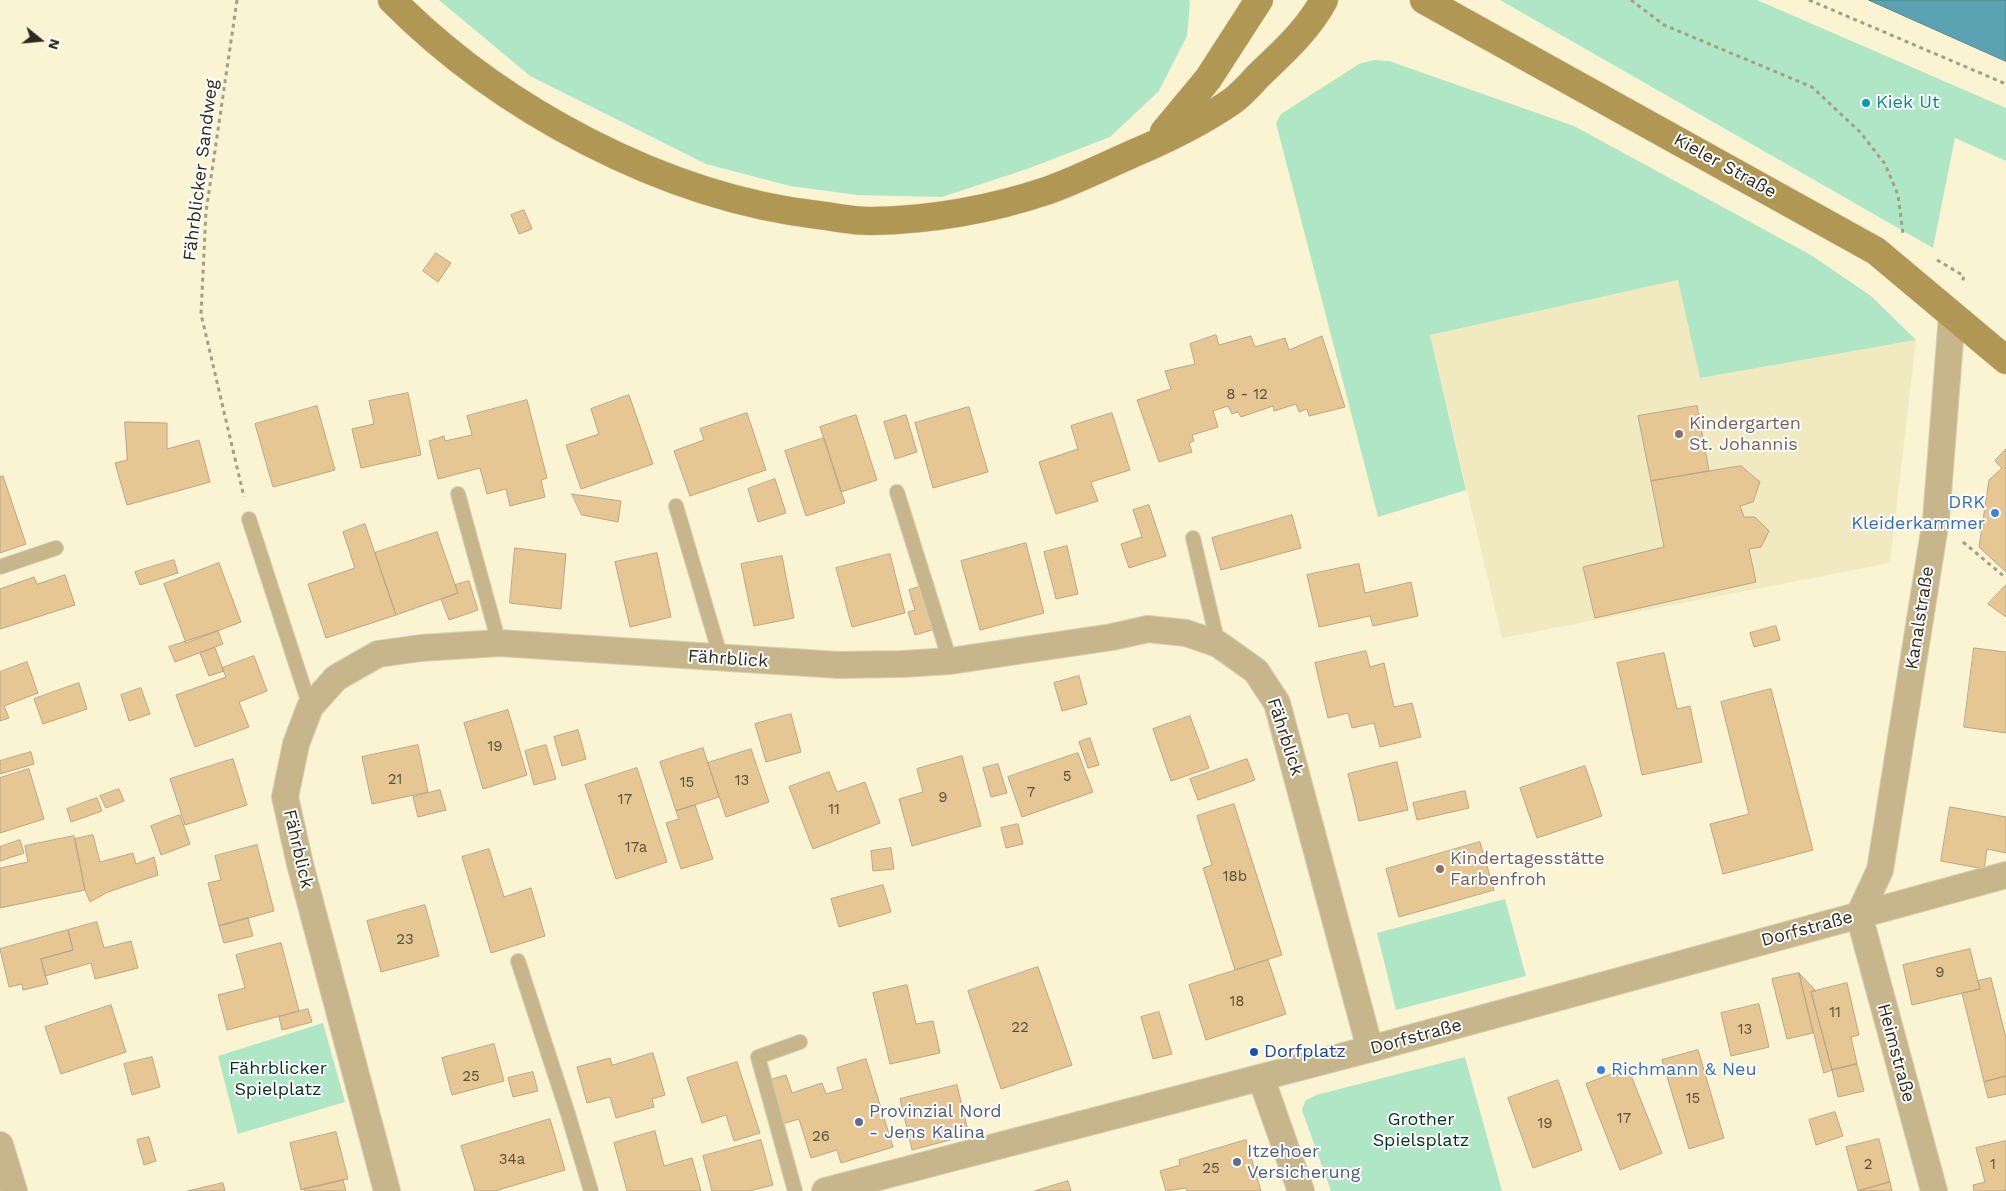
<!DOCTYPE html>
<meta charset="utf-8">
<style>
body{margin:0}
#map{position:relative;width:2006px;height:1191px;overflow:hidden;background:#faf4d2;font-family:"Work Sans",sans-serif}
canvas{display:block}
.north{position:absolute;left:15px;top:15px;width:50px;height:50px;-webkit-text-stroke:4px #fff;paint-order:stroke;rotate:107deg;font-size:14px;font-weight:700;line-height:20px;text-align:center;color:#2d2b1e}
.north::after{content:'';display:block;margin:auto;width:18px;height:22px;background:#2d2b1e;clip-path:polygon(50% 0,100% 100%,50% 72%,0 100%)}
</style>
<div id="map">
<canvas width="2006" height="1191"></canvas>
<div class="north">N</div>
</div>
<script>
const ctx = document.querySelector('canvas').getContext('2d');
ctx.lineJoin = 'round';
function paint(path, color) { ctx.fillStyle = color; ctx.fill(path, 'evenodd'); }
function strokePath(path, color, width, dash) { ctx.strokeStyle = color; ctx.lineWidth = width; ctx.lineCap = dash ? 'butt' : 'round'; ctx.setLineDash(dash || []); ctx.stroke(path); }
function label(font, color, halo, rows, align = 'center') {
  ctx.font = font + ' "Work Sans",sans-serif'; ctx.lineWidth = 4; ctx.setLineDash([]); ctx.textBaseline = 'middle'; ctx.strokeStyle = halo; ctx.fillStyle = color; for (const [text, x, y, turn = 0] of rows) {
    ctx.save(); ctx.translate(x, y); ctx.rotate((+turn || 0) * Math.PI / 180); ctx.textAlign = isNaN(turn) ? turn : align; if (halo) ctx.strokeText(text, 0, 0); ctx.fillText(text, 0, 0); ctx.restore();
  }
}
const built = new Path2D(`
 M1679 280 1700 378 1916 340 1890 563 1502 638 1430 335Z`);
const green = new Path2D(`
 M439 0H1189L1190 2 1187 36 1159 91 1110 137 1027 169 942 197 857 195 790 186 706 164 530 76Z
 M1500 0H1757L2006 108V161L1955 138 1933 248Z
 M1374 60 1389 61 1574 126 1811 255 1871 296 1916 340 1700 378 1678 280 1430 335 1466 490 1378 517 1276 123 1281 114 1359 64Z
 M1505 899 1526 976 1396 1010 1377 933Z
 M323 1023 345 1102 238 1134 218 1056Z
 M1465 1057 1502 1191H1331L1302 1110 1305 1101 1316 1095Z`);
const water = new Path2D(`
 M1869 0H2006V61Z`);
const building = new Path2D(`
 M524 210 532 229 519 234 511 215Z
 M436 253 451 263 438 282 423 271Z
 M1216 335 1219 345 1251 336 1255 347 1285 338 1289 350 1322 336 1345 407 1309 416 1307 409 1299 412 1296 404 1274 411 1273 406 1241 417 1238 412 1232 414 1228 406 1213 411 1218 427 1192 435 1194 441 1189 443 1192 452 1159 462 1137 400 1171 389 1165 371 1195 364 1190 344Z
 M408 393 421 455 361 468 352 429 374 424 369 401Z
 M629 395 653 464 581 489 566 445 599 434 591 409Z
 M527 400 547 478 541 480 545 497 510 506 506 489 487 494 480 468 438 479 429 441 444 436 445 441 472 435 467 416Z
 M317 406 335 470 273 487 255 424Z
 M1697 406 1709 471 1651 481 1638 416Z
 M969 407 988 472 933 488 915 423Z
 M747 413 766 470 690 496 674 451 704 440 700 429Z
 M1112 413 1130 470 1091 482 1098 501 1056 514 1039 462 1078 449 1071 426Z
 M856 415 877 480 841 492 820 427Z
 M906 415 917 452 895 459 884 422Z
 M125 422 167 423V449L199 440 210 482 127 505 115 463 127 460Z
 M824 438 845 503 806 516 785 451Z
 M2006 449V572L1979 547 1989 480 2002 468 1995 461Z
 M1741 466 1760 482 1753 502 1740 506 1744 517H1755L1769 531 1761 547 1749 549 1756 582 1595 618 1583 567 1664 547 1651 481Z
 M3 476 26 544 0 553V477Z
 M775 479 786 513 758 522 748 489Z
 M572 494 621 501 618 522 582 515Z
 M1149 505 1166 556 1129 568 1121 544 1142 537 1133 510Z
 M1292 515 1301 548 1221 570 1212 538Z
 M365 524 396 615 326 638 308 584 355 568 343 532Z
 M437 532 458 593 396 615 375 553Z
 M1026 543 1044 613 980 630 961 561Z
 M1067 546 1078 594 1056 599 1044 552Z
 M515 548 566 554 561 609 510 603Z
 M657 553 671 617 630 627 615 562Z
 M890 554 905 613 852 627 836 568Z
 M782 556 794 618 754 626 741 564Z
 M174 560 178 573 140 585 135 572Z
 M219 563 241 622 186 643 164 584Z
 M1359 564 1365 593 1411 582 1418 616 1373 626 1370 616 1319 627 1307 575Z
 M65 575 75 605 0 629V589L34 577 37 584Z
 M469 581 478 610 449 620 441 599 458 593 455 585Z
 M2006 585V617L1988 604Z
 M922 586 935 629 915 635 908 612 915 610 909 590Z
 M1776 626 1780 640 1754 647 1750 633Z
 M218 631 223 644 175 662 169 647Z
 M215 648 224 671 209 676 200 653Z
 M1974 648 2006 652V733L1964 727Z
 M1366 651 1370 667 1384 663 1394 707 1412 703 1421 737 1380 747 1374 723 1352 728 1348 713 1328 718 1315 663Z
 M1664 653 1677 709 1690 706 1702 762 1642 775 1617 663Z
 M254 656 267 691 239 702 249 727 195 747 176 695 226 677 222 668Z
 M27 662 38 693 4 706 9 718 0 721V672Z
 M1079 676 1087 704 1062 711 1054 683Z
 M79 683 87 709 43 724 34 699Z
 M141 688 150 714 129 721 121 695Z
 M1771 689 1813 850 1723 874 1710 824 1749 814 1721 702Z
 M508 710 527 775 483 789 464 723Z
 M791 714 801 752 766 762 755 724Z
 M1190 716 1209 768 1171 781 1153 729Z
 M578 730 586 759 562 766 554 737Z
 M1090 738 1099 765 1088 768 1079 742Z
 M418 745 428 792 372 804 362 757Z
 M546 745 556 779 534 785 525 751Z
 M703 748 719 797 676 811 660 762Z
 M751 749 769 802 726 817 708 763Z
 M31 752 34 764 0 774V761Z
 M1078 753 1093 792 1022 817 1008 777Z
 M962 756 981 826 912 846 899 799 923 792 917 769Z
 M233 759 247 805 185 825 170 779Z
 M1247 759 1255 780 1198 800 1190 779Z
 M1397 762 1408 810 1359 821 1348 774Z
 M998 764 1007 793 991 797 983 768Z
 M1585 766 1602 816 1537 838 1520 788Z
 M637 768 667 862 616 879 585 785Z
 M29 769 44 819 0 833V778Z
 M829 772 837 792 865 782 880 823 813 849 789 787Z
 M119 789 124 801 106 808 100 796Z
 M440 790 446 810 418 817 413 797Z
 M1465 791 1469 808 1417 820 1413 803Z
 M97 798 102 811 71 822 67 809Z
 M1234 804 1282 955 1235 970 1203 868 1212 865 1197 816Z
 M695 805 713 859 681 869 666 823 679 819 676 811Z
 M1950 807 2006 817V853L1987 849 1984 869 1941 861Z
 M180 815 190 844 161 855 151 826Z
 M1018 824 1023 844 1006 848 1001 828Z
 M93 835 100 862 133 853 136 864 154 857 158 875 108 892 90 902 85 890 75 839Z
 M74 836 85 890 0 908V868L28 862 25 846Z
 M20 840 24 853 0 861V847Z
 M1480 842 1494 890 1399 917 1386 869Z
 M257 845 274 911 219 926 208 883 221 880 215 856Z
 M891 848 894 869 873 871 871 851Z
 M489 849 504 897 531 888 545 936 491 953 462 857Z
 M883 885 891 912 839 927 831 899Z
 M425 905 439 956 381 972 367 921Z
 M248 918 253 936 224 943 219 926Z
 M97 922 104 948 131 941 138 968 95 979 91 963 45 976 41 959 73 950 68 930Z
 M68 930 73 950 41 959 48 984 23 990 22 984 9 987 0 949Z
 M281 943 299 1011 227 1030 218 995 245 988 236 955Z
 M1970 949 1980 989 1912 1005 1903 965Z
 M1268 960 1286 1014 1206 1040 1189 985Z
 M1038 967 1072 1065 1001 1089 968 991Z
 M1799 973 1813 1033 1787 1039 1772 979Z
 M1799 973 1816 991 1811 992 1832 1070 1824 1073Z
 M1991 978 2006 1038V1076L1984 1082 1962 993 1980 989 1978 981Z
 M1847 983 1859 1035 1851 1037 1857 1064 1832 1070 1811 992Z
 M907 985 916 1024 933 1021 940 1053 890 1064 873 993Z
 M1759 1004 1769 1047 1731 1056 1721 1013Z
 M111 1005 126 1052 61 1074 45 1027Z
 M308 1009 312 1022 282 1030 279 1017Z
 M1159 1012 1172 1054 1153 1059 1141 1017Z
 M494 1044 504 1081 452 1095 442 1058Z
 M1698 1050 1724 1138 1689 1149 1662 1060Z
 M653 1053 665 1095 652 1099 654 1107 616 1118 610 1097 587 1103 577 1067 610 1058 612 1065Z
 M152 1057 160 1087 132 1095 124 1064Z
 M866 1059 893 1147 841 1163 837 1150 811 1158 799 1119 782 1124 769 1080 786 1075 792 1093 822 1083 826 1094 843 1089 837 1068Z
 M737 1062 760 1133 734 1141 726 1115 702 1123 687 1078Z
 M1857 1064 1864 1091 1838 1097 1832 1070Z
 M1628 1068 1662 1153 1620 1170 1586 1084Z
 M533 1072 538 1091 513 1097 508 1078Z
 M2006 1076V1094L1988 1098 1984 1082Z
 M1558 1080 1582 1150 1533 1168 1508 1098Z
 M957 1085 969 1135 912 1150 900 1099Z
 M1835 1112 1843 1136 1816 1145 1809 1120Z
 M550 1119 565 1170 495 1191H475L461 1146Z
 M655 1131 664 1166 692 1158 701 1191H627L614 1143Z
 M336 1132 348 1179 301 1190 290 1143Z
 M149 1137 156 1161 144 1165 137 1140Z
 M1879 1139 1890 1182 1858 1191 1846 1147Z
 M761 1140 773 1185 749 1191H712L703 1156Z
 M1246 1140 1261 1191H1187L1186 1188 1166 1191 1160 1171 1180 1165 1179 1160Z
 M2006 1141V1191H1974L1973 1185 1985 1182 1976 1148Z
 M343 1180 346 1191H305L304 1189Z
 M1068 1181 1071 1191H1035Z
 M1890 1182 1892 1191H1858Z
 M223 1183 225 1191H188Z`);
const path = new Path2D(`
 M237 0 206 212 201 314 244 497
 M1631 0 1664 25 1812 87 1860 132 1885 164 1898 195 1903 234
 M1809 0 2006 84
 M1937 260 1964 276 1962 283
 M1963 542 2006 578`);
const service = new Path2D(`
 M897 492 950 661
 M458 494 499 643
 M676 506 721 658
 M249 519 310 707
 M1193 538 1218 644
 M0 567 56 548
 M518 961 568 1114 591 1191
 M795 1191 758 1057 800 1042`);
const minor = new Path2D(`
 M1261 1078 1301 1191
 M0 1145 14 1191
 M387 1191 300 864 285 797 296 744 310 707 336 678 378 654 421 648 499 643 838 665 903 664 950 661 1112 637 1148 629 1186 633 1218 644 1256 671 1277 703 1370 1049
 M825 1191 1370 1049 2006 875
 M1934 1191 1859 915 1880 870 1936 519 1952 315`);
const secondary = new Path2D(`
 M392 0C500 109 664 197 818 215 835 217 853 221 871 221 930 220 993 209 1049 190 1077 180 1105 166 1132 154 1163 141 1203 121 1231 102 1241 95 1250 85 1258 76 1282 53 1308 30 1324 0
 M1424 0 1876 251 2006 360
 M1164 132 1208 79 1259 0`);
const markers = [
 [1866,103,5,"#0f9aa8"],
 [1679,434,5,"#8d6e63"],
 [1995,513,5,"#3f7fe0"],
 [1440,869,5,"#8d6e63"],
 [1254,1052,5,"#1a4fb4"],
 [1601,1070,5,"#3f7fe0"],
 [859,1122,5,"#5c6f8a"],
 [1237,1162,5,"#5c6f8a"]
];
const numberNames = [
 ["8 - 12",1247,395],
 ["19",495,747],
 ["5",1067,777],
 ["21",395,780],
 ["13",742,781],
 ["15",687,783],
 ["7",1031,793],
 ["9",943,798],
 ["17",625,800],
 ["11",834,810],
 ["17a",636,848],
 ["18b",1235,877],
 ["23",405,940],
 ["9",1940,973],
 ["18",1237,1002],
 ["11",1835,1013],
 ["22",1020,1028],
 ["13",1745,1030],
 ["25",471,1077],
 ["15",1693,1099],
 ["17",1624,1119],
 ["19",1545,1124],
 ["26",821,1137],
 ["34a",512,1160],
 ["2",1868,1165],
 ["1",1993,1165],
 ["25",1211,1169]
];
const cultureNames = [
 ["Kiek Ut",1876,103]
];
const streetNames = [
 ["Kieler Straße",1725,166,29],
 ["Fährblicker Sandweg",201,170,-83],
 ["Kanalstraße",1920,618,-81],
 ["Fährblick",728,659,4],
 ["Fährblick",1285,737,72],
 ["Fährblick",298,849,77],
 ["Dorfstraße",1807,929,-15],
 ["Dorfstraße",1416,1037,-15],
 ["Heimstraße",1896,1053,75]
];
const educationNames = [
 ["Kindergarten",1689,424],
 ["St. Johannis",1689,445],
 ["Kindertagesstätte",1450,859],
 ["Farbenfroh",1450,880]
];
const shopNames = [
 ["DRK",1985,503],
 ["Kleiderkammer",1985,524],
 ["Richmann & Neu",1611,1070,"left"]
];
const transitNames = [
 ["Dorfplatz",1264,1052]
];
const parkNames = [
 ["Fährblicker",278,1069],
 ["Spielplatz",278,1090],
 ["Grother",1421,1120],
 ["Spielsplatz",1421,1141]
];
const serviceNames = [
 ["Provinzial Nord",869,1112],
 ["- Jens Kalina",869,1133],
 ["Itzehoer",1247,1152],
 ["Versicherung",1247,1173]
];
paint(built, '#f1e9c0');
paint(green, '#afe7c6');
paint(water, '#5ba2b2');
strokePath(water, '#4d7e86', 1);
paint(building, '#e6c693');
strokePath(building, '#b8a68a', 1);
strokePath(service, '#d5d0b2', 16);
strokePath(minor, '#d5d0b2', 28);
strokePath(secondary, '#d5d0b2', 29);
strokePath(path, '#a39f86', 3, [4, 4]);
strokePath(service, '#c7b68b', 14);
strokePath(minor, '#c7b68b', 26);
strokePath(secondary, '#b09854', 28);
for (const [x, y, r, color] of markers) { const dot = new Path2D(); dot.arc(x, y, r, 0, 2 * Math.PI); ctx.fillStyle = color; ctx.fill(dot); strokePath(dot, '#fff', 2); }
label('15px', '#5b523b', null, numberNames);
label('18px', '#0d838f', '#fff', cultureNames, 'left');
label('18px', '#2d2b1e', '#fff', streetNames);
label('18px', '#785e54', '#fff', educationNames, 'left');
label('18px', '#366cbe', '#fff', shopNames, 'right');
label('18px', '#164399', '#fff', transitNames, 'left');
label('18px', '#02321d', '#fff', parkNames);
label('18px', '#4e5e75', '#fff', serviceNames, 'left');
</script>
